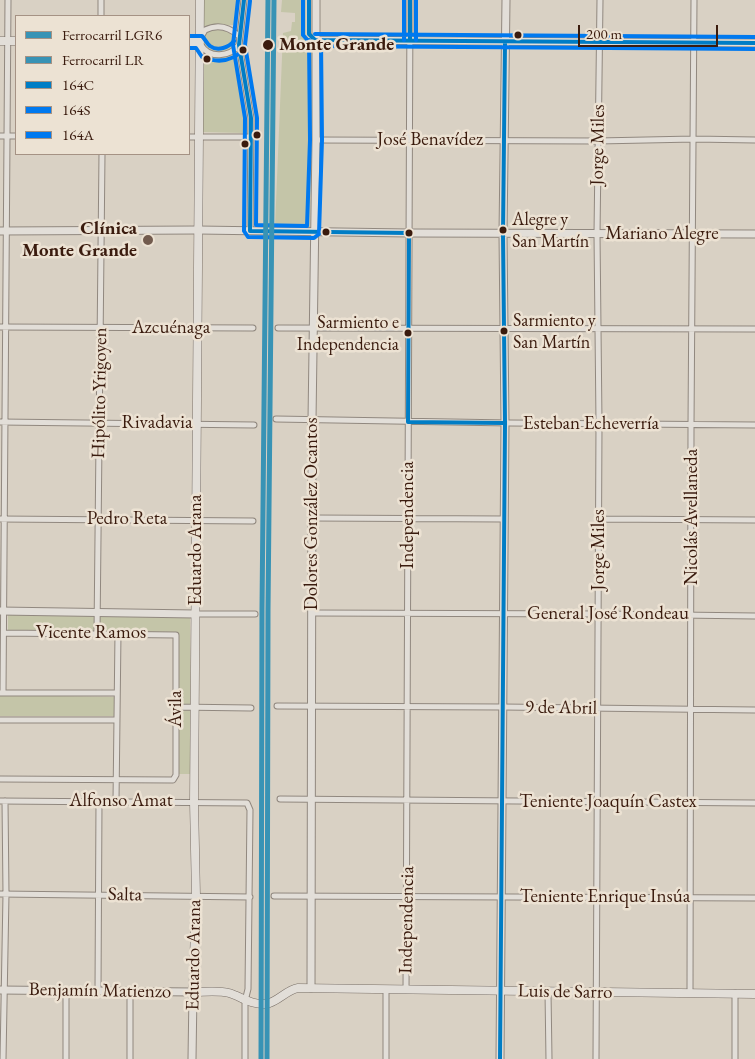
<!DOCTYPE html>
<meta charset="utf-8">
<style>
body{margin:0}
#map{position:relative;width:755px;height:1059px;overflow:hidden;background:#d9d1c4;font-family:"EB Garamond",serif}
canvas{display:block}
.legend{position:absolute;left:15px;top:15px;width:175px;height:140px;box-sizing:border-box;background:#ece2d3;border:1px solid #a59284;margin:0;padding:6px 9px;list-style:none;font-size:15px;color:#3a1b0e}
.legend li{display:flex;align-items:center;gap:10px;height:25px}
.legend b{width:25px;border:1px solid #a59284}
.scale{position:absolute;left:578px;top:25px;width:140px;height:22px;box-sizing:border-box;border:2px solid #3a1b0e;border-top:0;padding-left:6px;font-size:15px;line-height:18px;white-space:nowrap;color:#3a1b0e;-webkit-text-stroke:4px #ece2d3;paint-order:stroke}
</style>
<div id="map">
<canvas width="755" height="1059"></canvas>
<ul class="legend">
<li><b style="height:6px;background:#3893b5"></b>Ferrocarril LGR6</li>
<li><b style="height:6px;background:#3893b5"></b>Ferrocarril LR</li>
<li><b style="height:6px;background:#007dc5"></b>164C</li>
<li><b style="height:6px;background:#0079ef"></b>164S</li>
<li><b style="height:6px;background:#0079ef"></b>164A</li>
</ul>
<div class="scale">200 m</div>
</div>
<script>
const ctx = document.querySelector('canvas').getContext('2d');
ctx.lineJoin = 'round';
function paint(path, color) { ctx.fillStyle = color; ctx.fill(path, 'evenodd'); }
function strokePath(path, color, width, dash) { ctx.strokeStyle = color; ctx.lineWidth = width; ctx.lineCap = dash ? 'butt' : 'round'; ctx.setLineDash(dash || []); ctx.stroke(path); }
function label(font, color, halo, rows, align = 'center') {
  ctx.font = font + ' "EB Garamond",serif'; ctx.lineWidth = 5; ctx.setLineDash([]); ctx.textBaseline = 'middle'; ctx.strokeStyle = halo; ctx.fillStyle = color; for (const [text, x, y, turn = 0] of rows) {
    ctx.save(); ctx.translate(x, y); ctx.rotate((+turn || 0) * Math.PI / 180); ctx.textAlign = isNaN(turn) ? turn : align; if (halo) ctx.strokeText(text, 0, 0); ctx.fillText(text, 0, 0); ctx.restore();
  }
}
const green = new Path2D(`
 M202 0H240L236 22 233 25 204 26Z
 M282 0H306V35L313 47 310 227H275L283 33 291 31 292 22H295V13L281 12Z
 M211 30C221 30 231 29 235 41L232 48C221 54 214 53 203 46L202 38 206 32Z
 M204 55 222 57 231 55 234 57 247 129 245 133 202 132Z
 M8 614 190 617 191 774H178V632L8 631Z
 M5 695 114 697 115 716H0V696Z`);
const minor = new Path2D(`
 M244 0 239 45 251 118 250 231
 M101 16V0
 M201 37 205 30C217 24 229 27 239 36
 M201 45C209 59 230 57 239 45
 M0 136H16
 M189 137H251
 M316 140 598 141 694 139 755 140
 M0 327 253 328
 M278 328 755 329
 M276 419 510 423 755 425
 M0 422 254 425
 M313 518 504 519
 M0 519 253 521
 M599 519 755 520
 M312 613 603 614 755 616
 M195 614H255
 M97 633 102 154
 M3 692 8 0
 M0 693H117
 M277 706 503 707 755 710
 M176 707 251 708
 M0 720H117
 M0 779 173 780 176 775V635L4 633
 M280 799 755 803
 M0 801 247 803 250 810 248 989 245 1001V1059
 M116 801 118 633
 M0 894 250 897
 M274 896 755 898
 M98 990 99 801
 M386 990V1059
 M406 990 410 0
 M548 992 549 1059
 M690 992 691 425 694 0
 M735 993V1059
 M3 1059 6 894 5 801
 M66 1059V990
 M130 1059V991
 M596 1059 599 423 597 234 600 0`);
const tertiary = new Path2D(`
 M315 40 755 43
 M0 231 198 230 409 233 755 234
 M0 611 195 614
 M311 988 312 420 316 140V0
 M0 990 193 992 192 1059
 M500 1059 505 423 503 234 506 0`);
const secondary = new Path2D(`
 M200 0 194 802 196 896 193 992C204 992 218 990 229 993 242 997 251 1005 266 1004 278 1002 286 990 298 988L755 994
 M0 41H16
 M189 42H200`);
const bus1 = new Path2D(`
 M244 0 239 45 251 118 250 231 409 233 408 422 505 423
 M309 0V34L315 40
 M410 0V40
 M315 40 755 43
 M500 1059 505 423 503 234 505 42`);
const bus2 = new Path2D(`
 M238 0 233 45 245 118 244 231 248 237 314 238 319 234 322 140 321 40
 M303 0V35L311 44
 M416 0V40
 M315 46 755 49
 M189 48H196L202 57C217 63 232 62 244 49`);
const bus3 = new Path2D(`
 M404 0V40
 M250 1 245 45 257 118 256 225 307 226 310 140 309 40
 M315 34 755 37
 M189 36H202C205 39 207 44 210 46 218 52 229 47 234 41`);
const rail1 = new Path2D(`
 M261 1059 262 609 268 0`);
const rail2 = new Path2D(`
 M267 1059 268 609 274 0`);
const markers = [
 [518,35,4.5,"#3a1b0e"],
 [268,45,6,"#3a1b0e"],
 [243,50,4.5,"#3a1b0e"],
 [207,59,4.5,"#3a1b0e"],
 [257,135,4.5,"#3a1b0e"],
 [245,144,4.5,"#3a1b0e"],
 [503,230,4.5,"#3a1b0e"],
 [326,232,4.5,"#3a1b0e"],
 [409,233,4.5,"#3a1b0e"],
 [148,240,6,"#725b4e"],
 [504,331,4.5,"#3a1b0e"],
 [408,333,4.5,"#3a1b0e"]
];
const busNames = [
 ["Alegre y",512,220],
 ["San Martín",512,242],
 ["Sarmiento y",513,321],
 ["San Martín",513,343],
 ["Sarmiento e",399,323,"right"],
 ["Independencia",399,345,"right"]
];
const stopNames = [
 ["Monte Grande",279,45]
];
const streetNames = [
 ["José Benavídez",430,140],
 ["Jorge Miles",598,145,-89],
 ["Mariano Alegre",662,234],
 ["Azcuénaga",171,328],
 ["Hipólito Yrigoyen",100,393,-89],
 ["Rivadavia",157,423],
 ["Esteban Echeverría",591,424],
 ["Dolores González Ocantos",312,514,-90],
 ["Independencia",408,515,-90],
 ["Nicolás Avellaneda",692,517,-90],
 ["Pedro Reta",127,519],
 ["Eduardo Arana",196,550,-90],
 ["Jorge Miles",599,550,-90],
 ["General José Rondeau",608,614],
 ["Vicente Ramos",91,633],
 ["9 de Abril",561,708,1],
 ["Ávila",176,709,-90],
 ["Alfonso Amat",121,801],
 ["Teniente Joaquín Castex",608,802],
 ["Salta",125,895,1],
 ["Teniente Enrique Insúa",605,897],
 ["Independencia",407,920,-89],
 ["Eduardo Arana",194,955,-89],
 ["Benjamín Matienzo",100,991,1],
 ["Luis de Sarro",565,992,1]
];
const poiNames = [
 ["Clínica",137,229],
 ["Monte Grande",137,251]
];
paint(green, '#c4c5a8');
strokePath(minor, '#91887f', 7);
strokePath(tertiary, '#91887f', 9);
strokePath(secondary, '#7a7068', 9);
strokePath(minor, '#e2ded8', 5);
strokePath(tertiary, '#e2ded8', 7);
strokePath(secondary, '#e2ded8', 8);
strokePath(bus1, '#007dc5', 4);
strokePath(bus2, '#0079ef', 4);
strokePath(bus3, '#0079ef', 4);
strokePath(rail1, '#3893b5', 5);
strokePath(rail2, '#3893b5', 5);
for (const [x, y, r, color] of markers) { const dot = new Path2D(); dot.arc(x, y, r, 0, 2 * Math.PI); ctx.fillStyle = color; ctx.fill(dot); strokePath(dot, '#ece2d3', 2); }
label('18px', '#3a1b0e', '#ece2d3', busNames, 'left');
label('bold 19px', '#3a1b0e', '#ece2d3', stopNames, 'left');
label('19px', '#3a1b0e', '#ece2d3', streetNames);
label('bold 19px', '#3a1b0e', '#ece2d3', poiNames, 'right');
</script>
